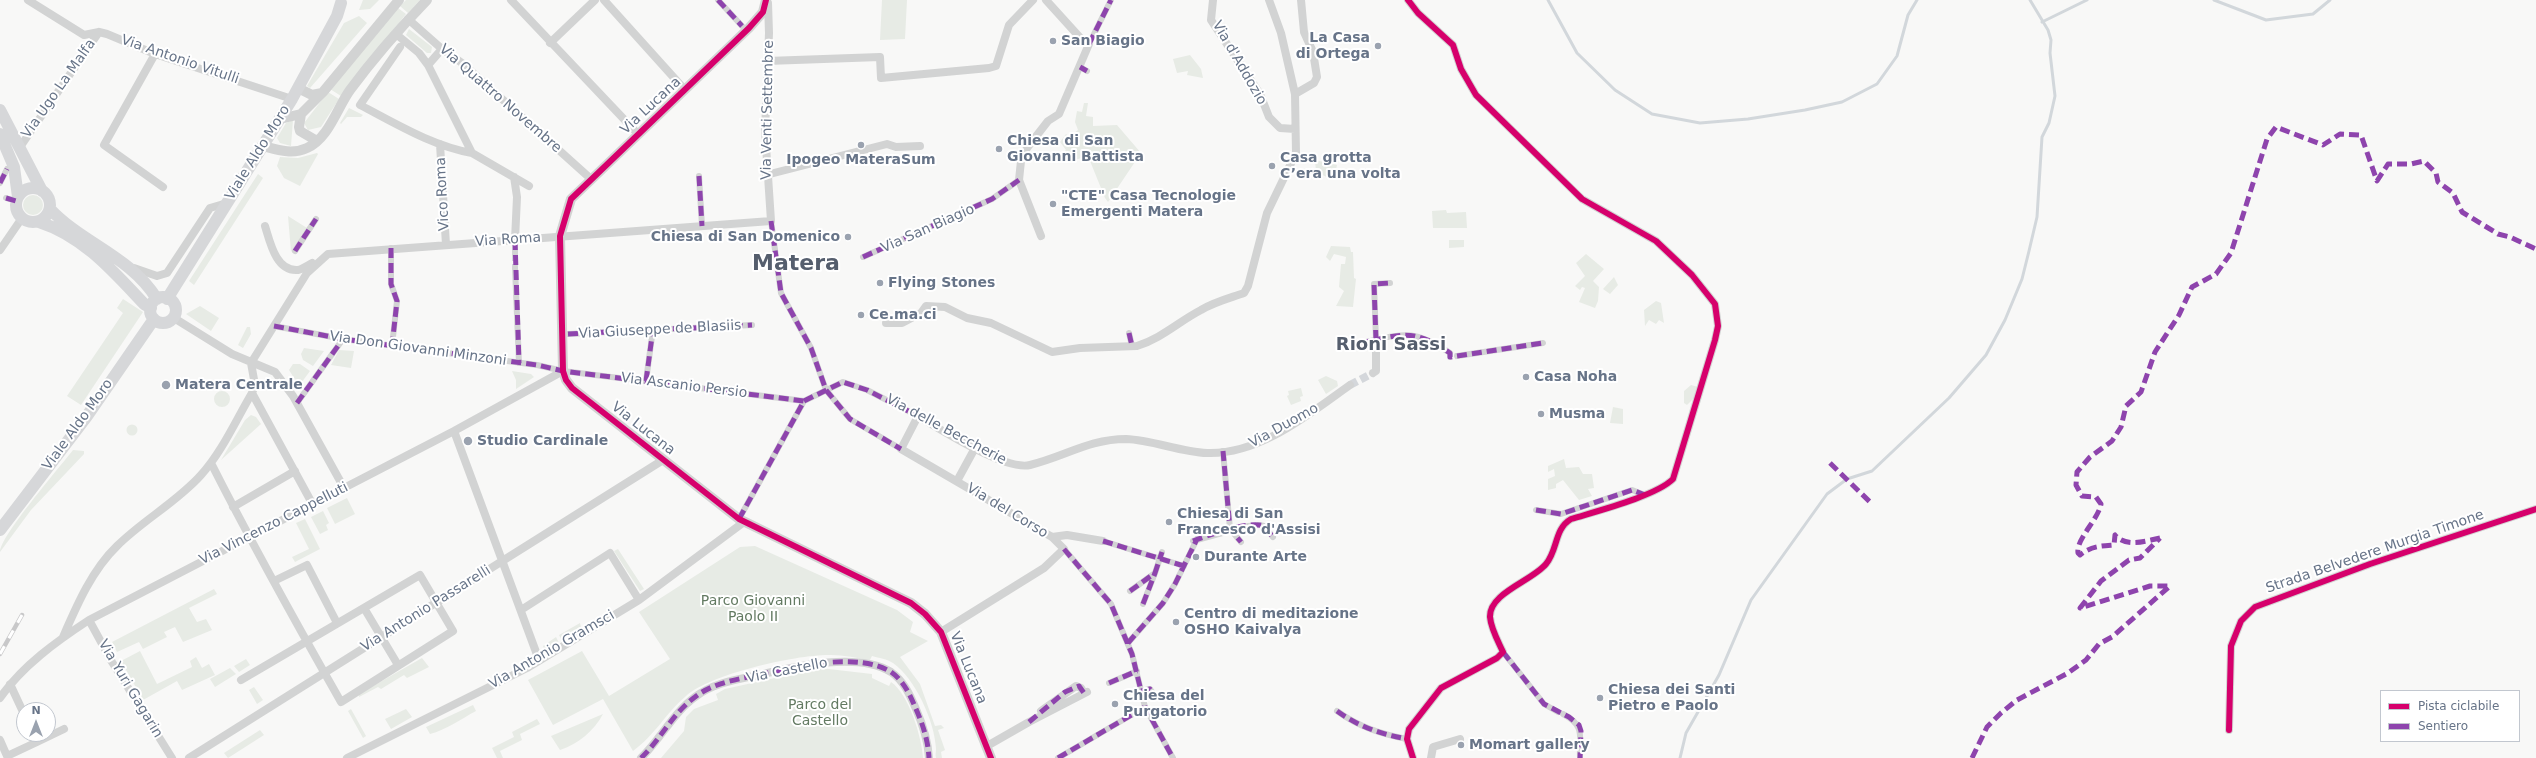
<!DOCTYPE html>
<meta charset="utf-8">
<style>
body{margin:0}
#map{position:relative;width:2536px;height:758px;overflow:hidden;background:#f8f8f7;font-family:"DejaVu Sans",sans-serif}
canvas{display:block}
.legend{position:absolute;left:2380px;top:690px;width:140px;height:52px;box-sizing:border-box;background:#fff;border:1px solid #c2c7cf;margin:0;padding:5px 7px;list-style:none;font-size:12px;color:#677488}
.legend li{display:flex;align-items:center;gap:8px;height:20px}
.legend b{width:20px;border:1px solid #c2c7cf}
.north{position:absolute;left:16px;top:702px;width:40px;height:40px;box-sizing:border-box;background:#fff;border:1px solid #c2c7cf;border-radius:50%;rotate:0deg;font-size:11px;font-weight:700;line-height:16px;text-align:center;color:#677488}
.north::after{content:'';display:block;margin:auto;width:14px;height:18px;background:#9aa2af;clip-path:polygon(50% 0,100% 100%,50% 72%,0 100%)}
</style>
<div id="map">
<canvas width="2536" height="758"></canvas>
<ul class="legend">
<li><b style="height:5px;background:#d6006c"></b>Pista ciclabile</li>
<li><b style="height:5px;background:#8e44ad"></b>Sentiero</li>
</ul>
<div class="north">N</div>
</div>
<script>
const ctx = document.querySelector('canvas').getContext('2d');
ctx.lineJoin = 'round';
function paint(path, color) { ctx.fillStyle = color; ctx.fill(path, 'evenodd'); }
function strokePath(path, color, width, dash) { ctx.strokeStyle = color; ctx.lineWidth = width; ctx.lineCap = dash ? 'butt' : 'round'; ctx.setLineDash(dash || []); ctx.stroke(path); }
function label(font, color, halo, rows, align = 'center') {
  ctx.font = font + ' "DejaVu Sans",sans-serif'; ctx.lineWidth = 4; ctx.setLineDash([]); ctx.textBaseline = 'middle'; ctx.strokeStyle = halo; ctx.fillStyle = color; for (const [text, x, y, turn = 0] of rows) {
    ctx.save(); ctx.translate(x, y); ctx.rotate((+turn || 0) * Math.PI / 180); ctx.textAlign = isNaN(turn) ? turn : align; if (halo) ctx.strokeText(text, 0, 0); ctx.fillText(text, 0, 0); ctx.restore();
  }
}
const green = new Path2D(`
 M363 0H379L370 9 359 10Z
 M406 0H420L408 13 400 6Z
 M882 0H907L905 39 880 40Z
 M398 8 406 14 341 96 330 89Z
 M359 16 367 23 310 88 307 86 344 23Z
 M409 29 432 47 431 53H427L406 35Z
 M1190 55 1201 69 1203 78 1187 75 1188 71 1177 73 1173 59Z
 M328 92 339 99 321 127 308 130 304 123Z
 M1084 103H1088L1086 116 1093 117V126L1117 125 1141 153 1108 202 1105 198 1088 156 1065 163 1059 156 1066 150 1060 142 1066 134 1069 137 1078 130 1075 122 1077 111 1082 112Z
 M349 108 363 115 361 117H347L341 124 340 123Z
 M293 120 291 146 280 143 277 138 286 123Z
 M317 153 318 154 300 186 284 178 277 166 280 157 298 158Z
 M1315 160 1337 165 1336 170 1331 169 1329 171 1335 173 1331 179 1316 172Z
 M258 174 263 178 194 285 189 281Z
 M23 205a10 10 0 1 1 20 0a10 10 0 1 1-20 0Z
 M1446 210 1447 213 1466 212 1467 228H1433L1432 211Z
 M288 216 307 228 291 252Z
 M1449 240H1464V247L1449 248Z
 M1331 246 1350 247 1351 252H1353L1354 278 1356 279 1353 307 1336 306 1344 291 1339 287 1341 264H1345L1346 257 1334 254 1330 261 1326 257Z
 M1586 254 1604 269 1593 281 1599 287 1598 301 1595 308 1579 302 1585 288 1582 287 1580 290 1575 286 1585 276 1576 263Z
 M1614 277 1618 285 1610 294 1603 289Z
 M123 299 143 312 81 405 67 396 123 313 117 308Z
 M1656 301 1661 303 1664 323 1659 320 1656 324 1649 320 1645 326 1644 310Z
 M200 306 219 318 211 331 186 314Z
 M247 327H250L251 334 243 348 238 345Z
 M304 348 324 351 313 366 303 360 301 354Z
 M339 350 354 351 351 368 331 365Z
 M293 364H300L310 371 299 386 289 370Z
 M512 371 531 374 534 377 516 389V380Z
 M1326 376 1337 381 1338 386 1326 394 1318 380Z
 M1691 385 1698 387 1694 398 1687 405 1684 403V391Z
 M1301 388 1303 396 1300 397 1301 401 1291 405 1287 396 1289 395 1288 391Z
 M214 399a8 8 0 1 1 16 0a8 8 0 1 1-16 0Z
 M1613 407 1623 409V424L1610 423Z
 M251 415 256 417 261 424 221 460 245 420Z
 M126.5 430a5.5 5.5 0 1 1 11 0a5.5 5.5 0 1 1-11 0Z
 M73 450 84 451V454L31 510 0 552C0 536 60 467 73 450Z
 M1564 459 1566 468 1579 467 1583 474H1592L1594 488 1588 489 1592 496 1579 500 1563 480 1556 484V488L1548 490V479L1555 476 1554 469 1548 472V466Z
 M347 498 355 514 335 524 327 508Z
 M323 511 329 523 326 525 328 530 320 534 311 517Z
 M305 519 320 549 295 562 292 557 309 549 296 523Z
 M755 546 897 610 913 622 910 632 928 641 900 657 920 684 935 726 941 725 944 728 938 730 945 750 941 752 942 758H936C935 755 936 752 936 749 935 722 915 678 893 663 887 659 879 658 872 656L870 660C857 658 844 655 831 655 798 654 710 674 686 696 665 714 656 734 633 751L603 699 553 725 528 680 582 651 609 696 670 659 639 612 740 547Z
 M618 549 644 589 640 591 614 551Z
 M214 589 217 594 189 608 197 622 206 619 212 630 183 642 175 627 164 632 167 637 143 649 139 642 117 652 112 642Z
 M580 623 581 627 562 641 559 635Z
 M556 637 559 643 545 652 543 646Z
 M140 651 157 684 192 667 190 661 196 657 202 668 209 664 215 675 182 690 177 681 143 700 121 661Z
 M422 658 429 667 407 678 404 675 381 689 378 687 359 697V694Z
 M246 659 250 665 239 672 234 666Z
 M230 668 236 674 215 687 210 679Z
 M820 668 872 674V678L889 686 891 682C909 694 922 738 923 758H661L684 731 686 717 694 709 718 700 716 694 725 689Z
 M254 687 263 700 257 704 249 690Z
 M473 705 476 711C461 719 446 730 430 734L426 727Z
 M351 709 366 736 363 738 348 711Z
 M406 709 412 717 391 729 385 719Z
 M603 714C594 731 578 744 560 750L551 736Z
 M537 719 540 724 520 734 522 740 500 751 503 758H497L492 748 514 737 512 732Z
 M260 730 264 735 228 758 224 753Z`);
const stream = new Path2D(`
 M1548 0 1577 53 1615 90 1652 114 1700 123 1748 119 1805 110 1842 102 1877 84 1897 56 1908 15 1917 0
 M2214 0 2266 20 2313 14 2330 0
 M2042 22 2087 0
 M1680 758 1686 733 1719 675 1751 600 1827 494 1847 479 1872 471 1949 398 1986 355 2005 320 2022 279 2029 251 2037 217 2042 137 2049 123 2055 96 2050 53 2051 40 2048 30 2030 0`);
const pedestrianTunnel = new Path2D(`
 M515 255V268
 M1450 353V357L1457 356
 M1248 526 1259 525`);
const minorTunnel = new Path2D(`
 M1350 385 1373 373`);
const pedestrian = new Path2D(`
 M718 0 742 26
 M1089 44 1111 0
 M1080 67 1087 71
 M699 176 702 226
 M0 183 7 169
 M6 198 16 201
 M771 221 781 293 811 348 826 390 850 419 901 449
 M515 240V255
 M391 248V284L397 301 392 346
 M295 251 316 219
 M863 257 992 199 1019 180
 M515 268 519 363
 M274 326 343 339 537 365 563 371 804 401
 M1129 333 1132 346
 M568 334 752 325
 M1376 340 1374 284 1390 283
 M1361 343C1403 334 1413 328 1450 353
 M1457 356 1543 343
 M646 381 653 329
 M804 401 843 382 867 390 918 416
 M297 403 343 339
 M1223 451 1230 529 1241 542
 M1536 510 1561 514 1632 490 1645 495
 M739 519 804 401
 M1259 525 1264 526 1273 537
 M1103 541 1184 566
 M1193 541 1248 526
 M1064 549 1111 604 1132 654 1145 707 1173 758
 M1130 591 1155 573 1162 552
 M1143 604 1155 573
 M1128 643 1163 603 1175 584 1197 539
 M1503 652 1544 704 1558 712
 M1109 683 1137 671
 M1141 691 1150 689 1153 693
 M1337 711C1359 727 1381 734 1407 739
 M1563 714C1586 726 1579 736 1580 758
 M1058 758 1145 707`);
const minor = new Path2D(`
 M28 0 84 35 99 32 107 34 155 54 292 99
 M511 0 638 134
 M604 0 685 90
 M1213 0 1211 20 1260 94 1269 117 1280 128 1295 129
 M1408 0 1418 13 1453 45 1461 69 1476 95 1582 199 1656 241 1692 275 1715 304 1718 326 1715 340 1673 479C1656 496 1597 511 1571 519 1554 529 1558 550 1546 564 1532 581 1489 593 1490 617 1491 629 1498 641 1503 652L1497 658 1441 688 1409 729 1407 739 1413 758
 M408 19 442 49 462 63 591 179
 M396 34 419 53 428 65 472 153 529 186
 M550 43 595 0
 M400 47 360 105C395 123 432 146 472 153
 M155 54 104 145 163 187
 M767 61 880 57 881 78 989 68 996 66 1009 25 1033 0
 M428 65 442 49
 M1295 94 1314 83 1317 77 1313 52 1304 32 1301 0
 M440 144 446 245
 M20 147 99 32
 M766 175 887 144 896 147 920 146
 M514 177 517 197 515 240
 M265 226C270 242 276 272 298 270 303 269 308 265 312 263
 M1041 236 1019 180 1021 161 1027 148 1048 121 1059 114 1089 44 1084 42 1046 0
 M0 250 22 218
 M134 268 157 276 167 273 210 208 227 203
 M174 318 232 354 275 372 293 396 344 488
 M886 323H902L921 313 926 306 945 307 967 318 991 323 1052 352 1080 348 1137 346C1162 338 1178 322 1201 310 1214 302 1230 298 1244 293L1248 286 1267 213 1296 153 1295 94 1281 33 1269 0
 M251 363 307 273 328 254 771 221 765 131 769 33 768 3
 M1373 373 1376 371V340
 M252 393 313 505
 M454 431 539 660
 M211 463C252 544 296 623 341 702L453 631 420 575 241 680
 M957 481 975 448
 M233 507 295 471
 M1052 537 1067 535 1103 541
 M274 581 307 565 337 623
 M364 608 398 665
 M521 610 610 553 639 600
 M89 620 112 662 172 758
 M941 632 1044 568 1064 549 1052 537 901 449 918 416C941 430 1006 471 1030 465 1064 457 1089 439 1126 439 1153 440 1180 452 1207 453 1260 455 1309 414 1350 385
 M63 637C77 605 92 570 117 546 143 520 177 502 201 475 222 452 236 420 252 393L255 385 251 363
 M10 684 24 714
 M0 698C22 666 57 641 89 620L454 431 563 371
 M1041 711 1076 686 1081 688 1084 693
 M2229 730 2231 646 2241 621 2255 607 2370 564 2536 509
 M0 740 7 756 37 742 33 734
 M37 742 64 729
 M987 746 1029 722 1087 692
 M189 758 663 460
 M347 758 527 668 639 600 744 522
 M641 758C660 740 673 713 695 697 714 682 740 679 763 674 797 666 859 652 891 672 904 681 910 695 916 709 923 725 928 740 929 758
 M1431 758 1433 747 1460 739`);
const tertiary = new Path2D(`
 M766 0 763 12 749 28 571 199 560 236 563 371 566 380 572 388 739 519 911 603 925 614 941 632 991 758
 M298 88 312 95 322 93
 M280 119 301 114
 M317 141 300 131 299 127 301 114 323 92 399 0
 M263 146C278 150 292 155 307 148 329 138 337 108 350 90 373 59 400 28 427 0`);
const secondary = new Path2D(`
 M0 110 42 191
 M0 134 14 167 18 197
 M16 205a17 17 0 1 1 34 0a17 17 0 1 1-34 0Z
 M50 209C83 244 130 256 157 299
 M39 222C83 236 113 271 144 304L151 308
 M150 310a13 13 0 1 1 26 0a13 13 0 1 1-26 0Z
 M167 299 292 99 337 16 341 3
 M0 530 87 416 154 319`);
const rail = new Path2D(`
 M0 654 22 615`);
const quiet = new Path2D(`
 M718 0 742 26
 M1089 44 1111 0
 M1080 67 1087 71
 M699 176 702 226
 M0 183 7 169
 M6 198 16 201
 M771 221 781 293 811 348 826 390 850 419 901 449
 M515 240 519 363
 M391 248V284L397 301 392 346
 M295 251 316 219
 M863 257 992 199 1019 180
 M274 326 343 339 537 365 563 371 804 401
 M1129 333 1132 346
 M568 334 752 325
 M1376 340 1374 284 1390 283
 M1361 343C1403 334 1413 328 1450 353V357L1543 343
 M646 381 653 329
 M804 401 843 382 867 390 918 416
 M297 403 343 339
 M1223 451 1230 529 1241 542
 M1830 463 1870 502
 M1536 510 1561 514 1632 490 1645 495
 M739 519 804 401
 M2160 538C2146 541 2126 548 2115 535L2114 545C2101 546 2091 546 2080 555L2078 553C2076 539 2098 520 2101 504L2096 497 2082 496 2076 485 2077 472 2090 457 2112 441 2121 427 2126 406 2141 392 2155 352 2179 315 2192 287 2216 274 2231 253 2267 139 2276 127 2323 145 2340 134 2361 135 2377 181 2388 164H2411L2424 161 2436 173 2438 182 2453 193 2462 212 2498 234 2510 237 2536 249
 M1103 541 1184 566
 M1193 541C1206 536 1251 520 1263 526 1267 528 1270 534 1273 537
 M1064 549 1111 604 1132 654 1145 707 1173 758
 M1130 591 1155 573 1162 552
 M1143 604 1155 573
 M1128 643 1163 603 1175 584 1197 539
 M1503 652 1544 704 1569 717 1579 725 1581 731 1580 758
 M1109 683 1137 671
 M1141 691 1150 689 1153 693
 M1337 711C1359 727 1381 734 1407 739
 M1029 722 1065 692 1079 686 1084 693
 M641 758C660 740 673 713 695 697 714 682 740 679 763 674 797 666 859 652 891 672 904 681 910 695 916 709 923 725 928 740 929 758
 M1058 758 1145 707
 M1972 758 1987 727 2001 713 2017 700 2068 673 2086 660 2099 644 2112 637 2170 586H2150L2080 608 2101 581 2129 560 2140 558 2160 538`);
const cycleway = new Path2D(`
 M766 0 763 12 749 28 571 199 560 236 563 371 566 380 572 388 739 519 911 603 925 614 941 632 991 758
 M1408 0 1418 13 1453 45 1461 69 1476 95 1582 199 1656 241 1692 275 1715 304 1718 326 1715 340 1673 479C1656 496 1597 511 1571 519 1554 529 1558 550 1546 564 1532 581 1489 593 1490 617 1491 629 1498 641 1503 652L1497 658 1441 688 1409 729 1407 739 1413 758
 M2229 730 2231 646 2241 621 2255 607 2370 564 2536 509`);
const markers = [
 [1053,41,4,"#9aa2af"],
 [1378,46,4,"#9aa2af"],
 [861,145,4,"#9aa2af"],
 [999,149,4,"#9aa2af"],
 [1272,166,4,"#9aa2af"],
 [1053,204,4,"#9aa2af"],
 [848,237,4,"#9aa2af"],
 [880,283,4,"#9aa2af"],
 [861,315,4,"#9aa2af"],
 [1526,377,4,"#9aa2af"],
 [166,385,5,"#9aa2af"],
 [1541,414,4,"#9aa2af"],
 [468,441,5,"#9aa2af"],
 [1169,522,4,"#9aa2af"],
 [1196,557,4,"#9aa2af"],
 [1176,622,4,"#9aa2af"],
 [1600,698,4,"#9aa2af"],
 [1115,704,4,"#9aa2af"],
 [1461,745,4,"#9aa2af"]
];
const poiNames = [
 ["La Casa",1370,38,"right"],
 ["di Ortega",1370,54,"right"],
 ["San Biagio",1061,41],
 ["Chiesa di San",1007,141],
 ["Giovanni Battista",1007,157],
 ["Casa grotta",1280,158],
 ["C’era una volta",1280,174],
 ["Ipogeo MateraSum",861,160,"center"],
 ["\"CTE\" Casa Tecnologie",1061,196],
 ["Emergenti Matera",1061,212],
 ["Chiesa di San Domenico",840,237,"right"],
 ["Flying Stones",888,283],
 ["Ce.ma.ci",869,315],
 ["Casa Noha",1534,377],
 ["Matera Centrale",175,385],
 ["Musma",1549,414],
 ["Studio Cardinale",477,441],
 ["Chiesa di San",1177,514],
 ["Francesco d'Assisi",1177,530],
 ["Durante Arte",1204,557],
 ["Centro di meditazione",1184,614],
 ["OSHO Kaivalya",1184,630],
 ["Chiesa dei Santi",1608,690],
 ["Pietro e Paolo",1608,706],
 ["Chiesa del",1123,696],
 ["Purgatorio",1123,712],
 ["Momart gallery",1469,745]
];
const streetNames = [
 ["Via Antonio Vitulli",180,60,19],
 ["Via d'Addozio",1239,63,60],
 ["Via Ugo La Malfa",59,89,-55],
 ["Via Quattro Novembre",500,99,41],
 ["Via Lucana",651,106,-43],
 ["Via Venti Settembre",768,110,-89],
 ["Viale Aldo Moro",258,153,-58],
 ["Vico Roma",443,194,-93],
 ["Via San Biagio",928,229,-24],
 ["Via Roma",508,240,-4],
 ["Via Giuseppe de Blasiis",660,330,-3],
 ["Via Don Giovanni Minzoni",418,349,8],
 ["Via Ascanio Persio",684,386,7],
 ["Viale Aldo Moro",78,425,-54],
 ["Via Duomo",1284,426,-29],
 ["Via Lucana",643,429,38],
 ["Via delle Beccherie",946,430,28],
 ["Via del Corso",1007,511,31],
 ["Via Vincenzo Cappelluti",274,524,-27],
 ["Strada Belvedere Murgia Timone",2375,552,-19],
 ["Via Antonio Passarelli",426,609,-32],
 ["Via Antonio Gramsci",552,650,-30],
 ["Via Lucana",968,668,68],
 ["Via Castello",787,671,-11],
 ["Via Yuri Gagarin",130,689,59]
];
const parkNames = [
 ["Parco Giovanni",753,601],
 ["Paolo II",753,617],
 ["Parco del",820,705],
 ["Castello",820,721]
];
const districtNames = [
 ["Rioni Sassi",1391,345]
];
const townNames = [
 ["Matera",796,264]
];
paint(green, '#e7ebe5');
strokePath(stream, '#d2d7db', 3);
strokePath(pedestrianTunnel, '#d4d7db', 6, [6, 3]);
strokePath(minorTunnel, '#d4d7db', 8, [8, 4]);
strokePath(pedestrian, '#d2d3d3', 6);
strokePath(minor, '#d2d3d3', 8);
strokePath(tertiary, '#d2d3d3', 10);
strokePath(secondary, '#d6d7d9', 12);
strokePath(rail, '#c8c8c9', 4.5);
strokePath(rail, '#fff', 3, [9]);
strokePath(quiet, '#8e44ad', 5, [10, 5]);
strokePath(cycleway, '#d6006c', 6);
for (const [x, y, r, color] of markers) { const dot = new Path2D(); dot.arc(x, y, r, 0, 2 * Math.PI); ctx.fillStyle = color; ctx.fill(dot); strokePath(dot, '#fff', 1.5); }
label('bold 14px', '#677488', '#fff', poiNames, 'left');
label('14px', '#677488', '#fff', streetNames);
label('14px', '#637a62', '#fff', parkNames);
label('bold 18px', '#555e6d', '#fff', districtNames);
label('bold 22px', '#555e6d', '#fff', townNames);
</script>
